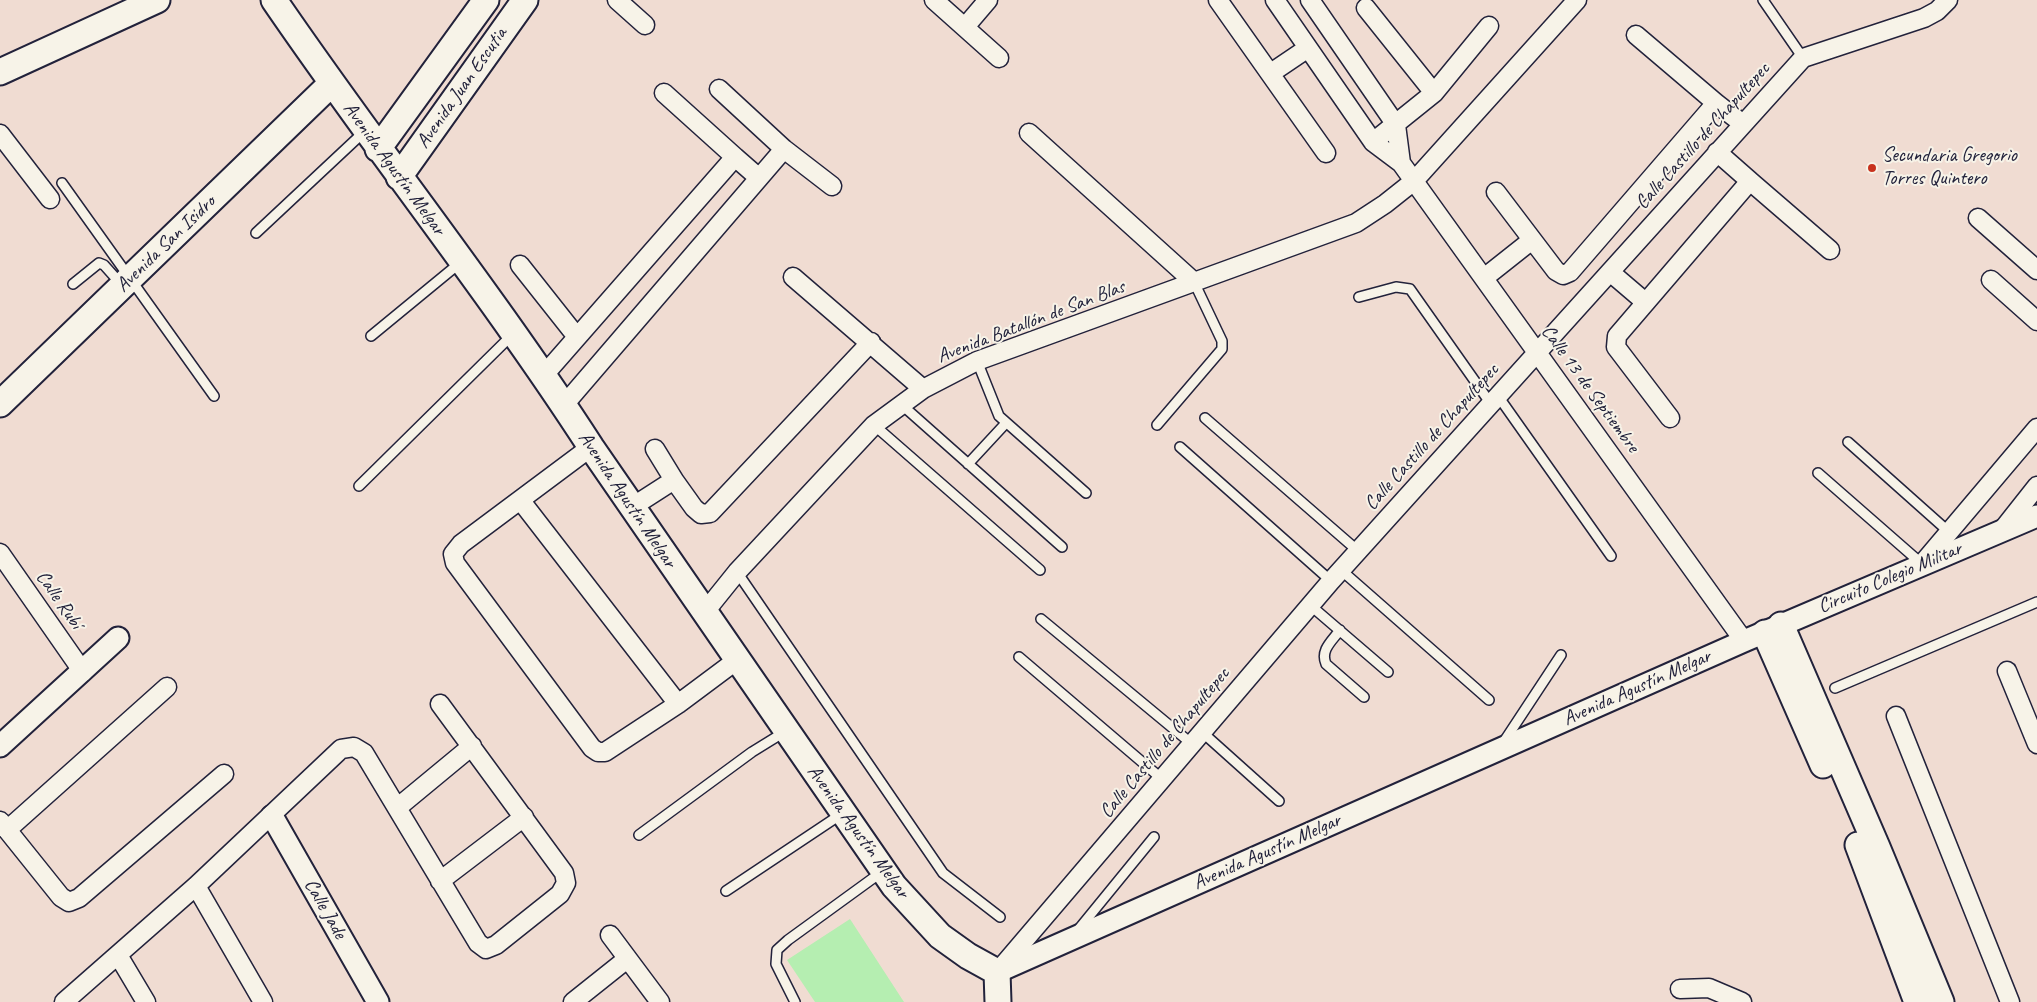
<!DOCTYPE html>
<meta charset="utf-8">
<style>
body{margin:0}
canvas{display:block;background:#f0dcd2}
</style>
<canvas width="2037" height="1002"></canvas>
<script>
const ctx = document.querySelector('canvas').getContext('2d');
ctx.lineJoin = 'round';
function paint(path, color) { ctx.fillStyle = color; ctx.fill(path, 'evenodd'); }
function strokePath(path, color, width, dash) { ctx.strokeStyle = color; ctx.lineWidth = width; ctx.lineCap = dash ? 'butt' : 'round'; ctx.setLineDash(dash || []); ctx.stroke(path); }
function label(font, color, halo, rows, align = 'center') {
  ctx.font = font + ' Caveat,sans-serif'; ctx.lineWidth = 4; ctx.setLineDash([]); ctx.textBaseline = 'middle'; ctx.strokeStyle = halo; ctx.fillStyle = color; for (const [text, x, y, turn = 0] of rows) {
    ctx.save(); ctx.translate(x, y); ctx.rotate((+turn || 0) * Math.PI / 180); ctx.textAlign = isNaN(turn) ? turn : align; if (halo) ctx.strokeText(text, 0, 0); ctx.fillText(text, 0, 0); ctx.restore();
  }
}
const green = new Path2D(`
 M850 919 904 1002H815L787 960Z`);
const service = new Path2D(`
 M1763 0 1803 58
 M62 183 214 396
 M256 233 365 131
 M73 284 99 263 104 265 121 284
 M1359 297 1396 287 1410 289 1491 404
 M371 336 461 262
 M977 361 999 416 1086 493
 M1498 396 1611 556
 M902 405 1062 547
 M1205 418 1358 551
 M874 425 1040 570
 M1157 425 1222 349V341L1194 282
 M1848 442 1949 532
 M1180 447 1331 581
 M968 464 1006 423
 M1818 473 1922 564
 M359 486 512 335
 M1341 570 1489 700
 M737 572 943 873 1000 917
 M1310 605 1388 672
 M1041 619 1192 744
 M1340 630C1332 641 1320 650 1326 664L1364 697
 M1019 657 1162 779
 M1835 688 2037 602
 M1202 732 1279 801
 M1503 743 1561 655
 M639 835 752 752 786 731
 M726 891 843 813
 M1078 930 1154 837
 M795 1002 776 964 777 950 788 940 883 871`);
const minor = new Path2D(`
 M617 0 645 25
 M934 0 999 58
 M1218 0 1326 153
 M1275 0 1373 142 1401 163 1744 641
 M1310 0 1396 125 1401 163
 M1366 8 1434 93
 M965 27 988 0
 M1271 73 1308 48
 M719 89 784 149 832 186
 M1716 103 1743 124
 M1029 133 1194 282
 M0 134 50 199
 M1373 142 1434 93 1489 26
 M1717 152 1750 181
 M735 157 759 178
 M1496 192 1556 271 1563 275 1570 272 1716 103 1636 35
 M1978 218 2037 270
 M520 265 577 337
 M1610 272 1644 301
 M793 277 923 389
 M1484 278 1532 240
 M1991 280 2037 321
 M544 375 735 157 664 93
 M564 405 784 149
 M1670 418 1616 347 1617 336 1750 181 1830 250
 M591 447 461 544 453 554 455 563 592 748 598 752H605L678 704 737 660
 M655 449 674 480
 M521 501 678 704
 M632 507 674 480 694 508 701 514 710 513 871 342
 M2003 529 2037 486
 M0 553 83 672
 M1922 564 2037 428
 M704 613 737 572 874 425 923 389 977 361 1356 223 1385 204 1414 181 1577 0
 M2007 671 2037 744
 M1896 716 2010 1002
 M397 808 472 746
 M0 821 61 897 69 902 79 898 224 774
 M7 830 167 687
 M440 881 524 817
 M196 886 263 1002
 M610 935 660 1002
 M118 955 146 1002
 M999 970 1331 581 1803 58 1924 18 1937 11 1948 0
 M1680 989 1709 988 1742 1002
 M64 1002 196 886 341 749 354 747 364 753 478 943 486 949 496 945 560 894 566 883 564 873 440 704
 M573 1002 627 959`);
const tertiary = new Path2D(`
 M0 746 118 638
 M272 816 378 1002
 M997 972 1744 641 2037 516`);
const secondary = new Path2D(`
 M274 0C377 151 492 294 591 447L894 886 940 936 968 956 997 972 998 1002
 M0 72 157 0
 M378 149 486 0
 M399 177 525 0
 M0 404 331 84
 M1781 625 1877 847 1941 1002
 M1765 633 1823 765
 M1858 845 1917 1002`);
const markers = [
 [1872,168,5,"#c8321e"]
];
const streetNames = [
 ["Avenida Juan Escutia",462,88,-55],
 ["Calle Castillo de Chapultepec",1703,136,-48],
 ["Avenida Agustín Melgar",394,169,54],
 ["Avenida San Isidro",166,244,-44],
 ["Avenida Batallón de San Blas",1031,322,-21],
 ["Calle 13 de Septiembre",1590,389,54],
 ["Calle Castillo de Chapultepec",1432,437,-48],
 ["Avenida Agustín Melgar",627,500,56],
 ["Circuito Colegio Militar",1890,578,-23],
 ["Calle Rubí",59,600,55],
 ["Avenida Agustín Melgar",1637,688,-24],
 ["Calle Castillo de Chapultepec",1165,743,-50],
 ["Avenida Agustín Melgar",858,832,54],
 ["Avenida Agustín Melgar",1267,852,-24],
 ["Calle Jade",325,909,60]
];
const poiNames = [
 ["Secundaria Gregorio",1882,156],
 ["Torres Quintero",1882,179]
];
paint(green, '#b5eeb1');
strokePath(service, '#22223b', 12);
strokePath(minor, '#22223b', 21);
strokePath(tertiary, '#22223b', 25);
strokePath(secondary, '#22223b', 29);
strokePath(service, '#f7f3e8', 9);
strokePath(minor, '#f7f3e8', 18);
strokePath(tertiary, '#f7f3e8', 21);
strokePath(secondary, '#f7f3e8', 25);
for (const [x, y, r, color] of markers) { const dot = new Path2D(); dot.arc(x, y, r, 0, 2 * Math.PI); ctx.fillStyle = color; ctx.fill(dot); strokePath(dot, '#f7f3e8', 2); }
label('20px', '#22223b', '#f7f3e8', streetNames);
label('20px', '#22223b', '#f7f3e8', poiNames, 'left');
</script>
